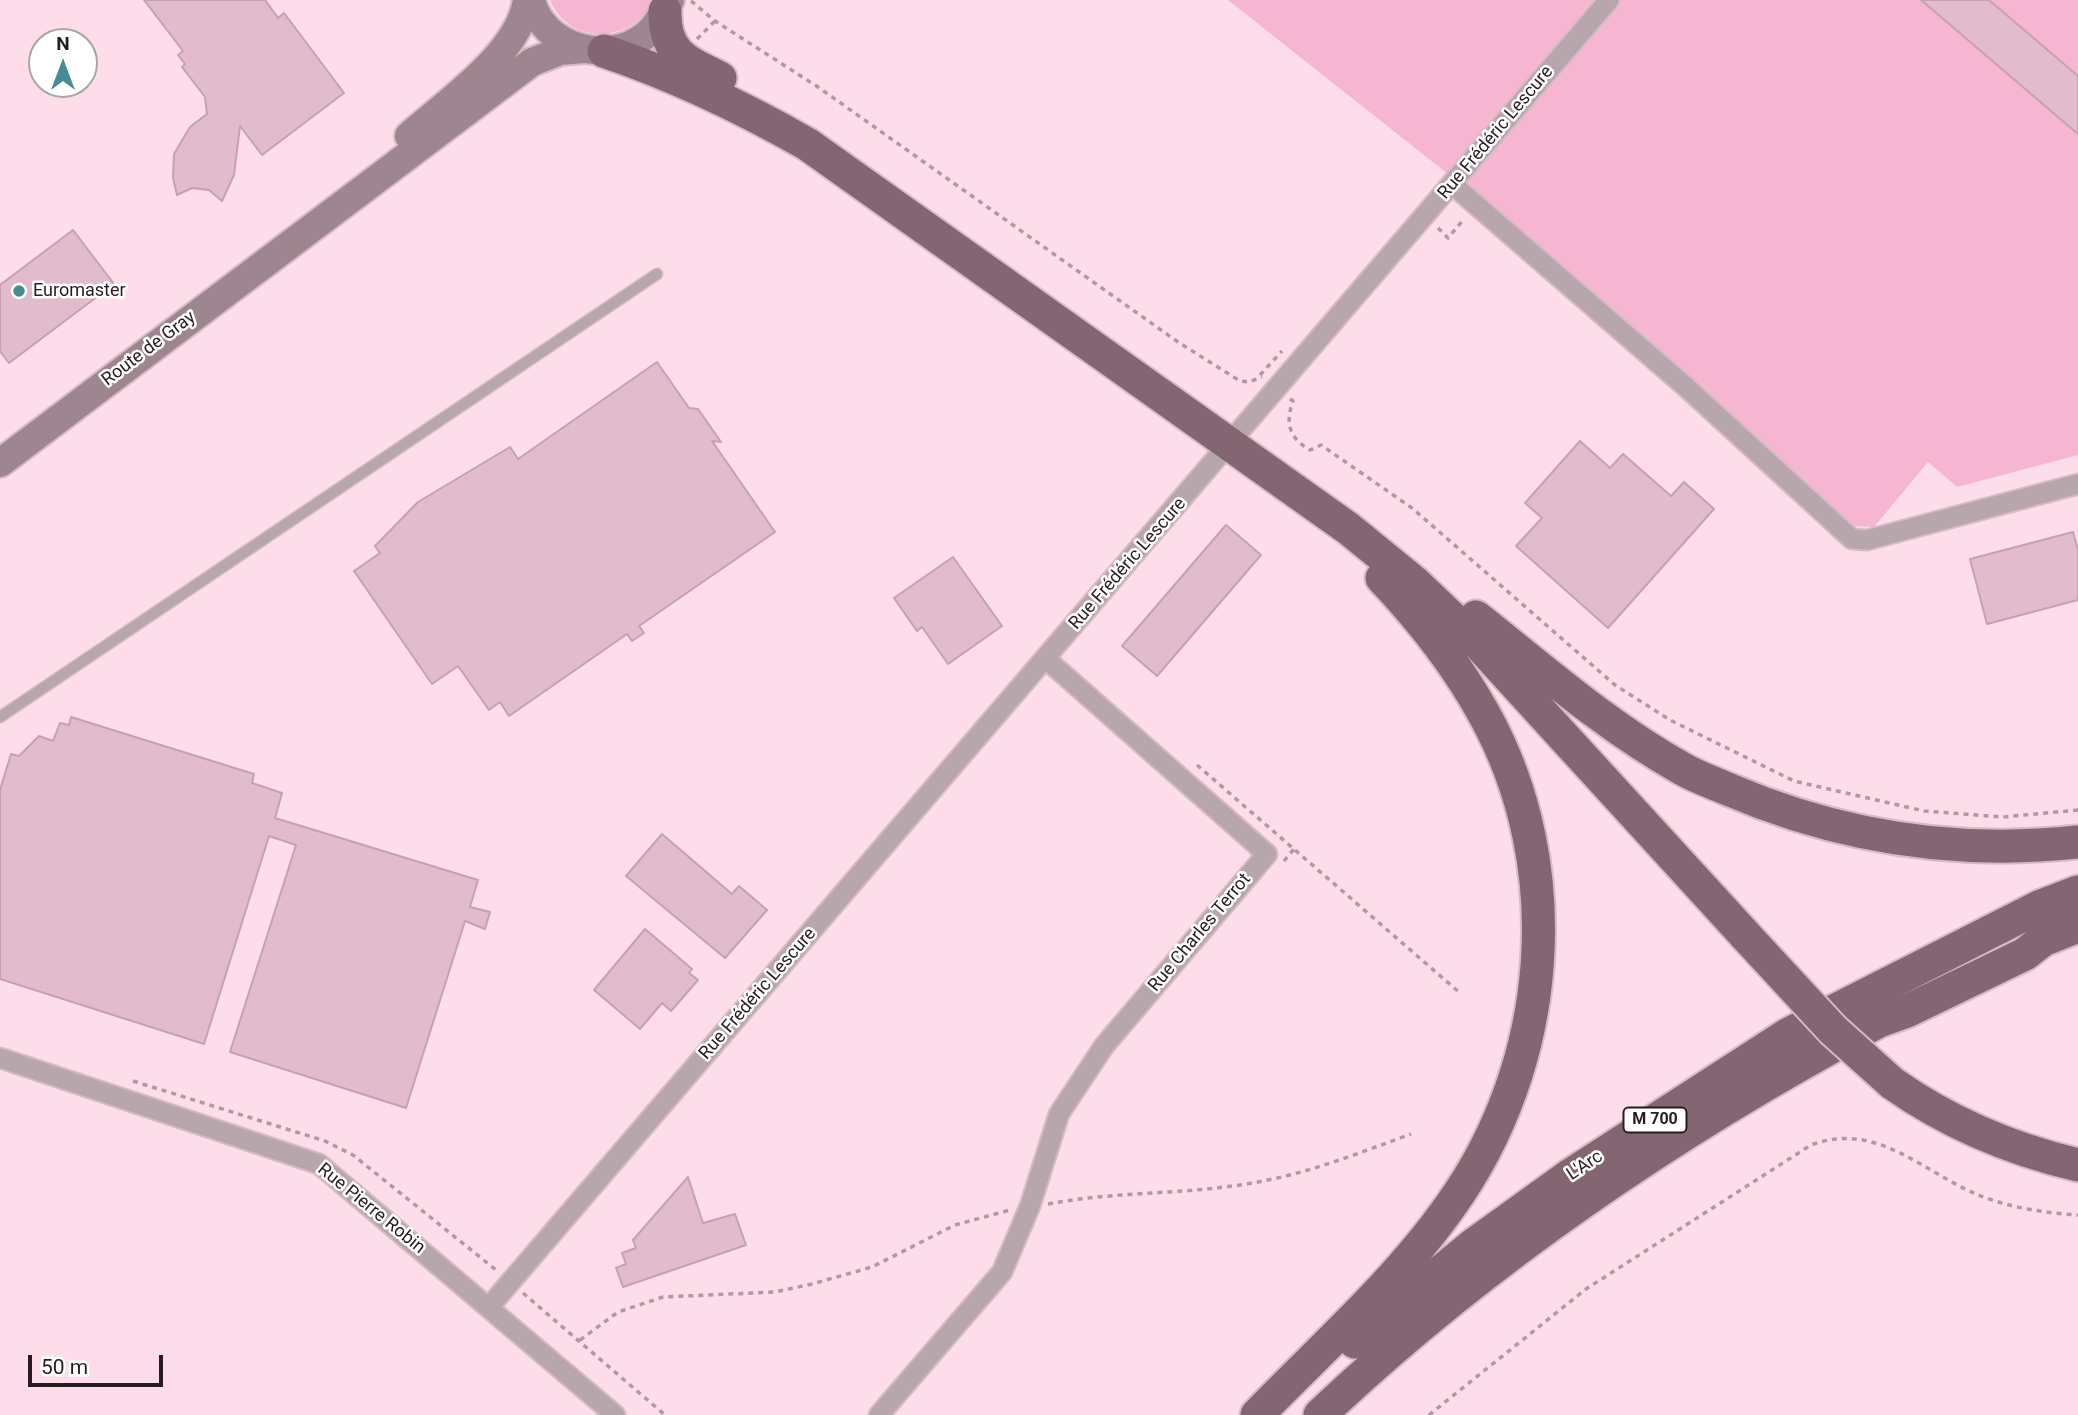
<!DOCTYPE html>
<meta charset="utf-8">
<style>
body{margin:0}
#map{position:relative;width:2078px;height:1415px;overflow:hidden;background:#fdddea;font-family:Roboto,sans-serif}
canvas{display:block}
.north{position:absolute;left:28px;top:28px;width:70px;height:70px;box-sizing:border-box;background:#fff;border:2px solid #a9a4a6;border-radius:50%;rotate:0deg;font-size:19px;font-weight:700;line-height:28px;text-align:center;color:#281b21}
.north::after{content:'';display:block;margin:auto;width:24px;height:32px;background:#458d92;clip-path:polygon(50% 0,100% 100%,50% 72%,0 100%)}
.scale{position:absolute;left:28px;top:1355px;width:135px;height:32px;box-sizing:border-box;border:4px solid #281b21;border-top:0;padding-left:9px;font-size:21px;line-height:24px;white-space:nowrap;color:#281b21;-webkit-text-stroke:5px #fff;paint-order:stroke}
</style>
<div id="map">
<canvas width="2078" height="1415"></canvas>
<div class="north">N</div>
<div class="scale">50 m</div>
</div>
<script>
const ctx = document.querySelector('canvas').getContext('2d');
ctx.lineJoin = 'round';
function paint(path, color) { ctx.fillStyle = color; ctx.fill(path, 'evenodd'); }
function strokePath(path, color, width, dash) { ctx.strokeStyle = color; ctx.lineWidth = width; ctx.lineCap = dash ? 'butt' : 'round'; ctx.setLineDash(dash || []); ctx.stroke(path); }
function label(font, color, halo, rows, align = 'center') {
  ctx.font = font + ' Roboto,sans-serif'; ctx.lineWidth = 5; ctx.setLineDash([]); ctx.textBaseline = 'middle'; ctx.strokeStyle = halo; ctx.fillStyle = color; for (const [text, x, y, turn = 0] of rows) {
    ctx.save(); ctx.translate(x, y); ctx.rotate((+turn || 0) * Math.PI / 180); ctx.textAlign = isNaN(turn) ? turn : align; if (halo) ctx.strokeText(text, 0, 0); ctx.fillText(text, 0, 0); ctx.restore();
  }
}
const green = new Path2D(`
 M550 0H654C634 43 569 47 550 0Z
 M1228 0H2078V455L1957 487 1928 462 1874 527 1853 526 1835 512 1491 208Z`);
const building = new Path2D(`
 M144 0H265L278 18 284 13 344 93 262 155 240 126 234 175 222 201 209 190 192 188 177 195 173 178 174 154 190 127 207 114 205 97 182 67 185 64 178 55 183 51Z
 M1921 0H1989L2078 76V134Z
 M73 230 114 284 9 363 0 351V285Z
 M657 362 689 408 698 409 721 442 712 441 775 532 639 626 644 633 632 641 627 634 509 716 500 702 489 710 458 666 432 684 354 571 380 553 375 546 418 502 510 447 518 459Z
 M1580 441 1610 468 1623 454 1671 496 1684 482 1714 509 1608 628 1516 546 1542 518 1525 503Z
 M1226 525 1261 555 1157 676 1122 646Z
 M2073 532 2078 550V600L1987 624 1970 559Z
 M953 557 1002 626 948 664 922 627 917 631 894 598Z
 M71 717 254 774 252 783 282 793 275 818 478 880 470 907 490 912 485 929 465 921 406 1108 230 1052 296 845 269 836 204 1044 0 979V790L11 754 19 756 39 736 53 741 60 723 69 725Z
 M662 834 732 894 739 886 767 910 725 958 626 876Z
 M645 929 692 969 689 973 698 980 671 1011 662 1003 640 1029 594 990Z
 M688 1177 703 1223 735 1214 746 1245 623 1287 616 1268 626 1264 622 1253 636 1248 633 1240Z`);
const path = new Path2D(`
 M691 1 715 21 818 87 1178 342 1240 381 1249 382 1262 377
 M697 39 715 21
 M1438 228 1448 238 1464 219
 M1260 375 1282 351
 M1290 399 1293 401C1285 423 1289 438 1310 450L1321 445 1412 508 1615 685 1670 720 1794 781 1924 811 2003 817 2078 810
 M1197 765 1460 993
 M1284 861 1294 849
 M133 1081 325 1141 353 1155 496 1270
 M1048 1204C1116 1191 1184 1195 1252 1183 1307 1174 1359 1153 1411 1134
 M523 1293 665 1415
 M580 1340 618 1312 663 1297 775 1292 812 1284 872 1267 955 1225 1010 1210
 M1429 1415 1586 1289 1811 1145C1875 1121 1919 1169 1974 1193 2005 1207 2044 1213 2078 1215`);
const service = new Path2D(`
 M0 717 657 274`);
const minor = new Path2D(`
 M1452 184 1686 387 1852 539 1867 540 2078 484
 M0 1058 319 1164 615 1415
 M489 1307 1609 0
 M879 1415 1002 1272 1030 1206 1059 1114 1104 1046 1267 854 1046 659`);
const secondary = new Path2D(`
 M531 0C543 48 608 66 646 35 657 26 664 13 670 0
 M409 136C447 102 520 53 527 0
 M0 463 532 62 560 51 583 49`);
const trunk = new Path2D(`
 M665 11C664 53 685 61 720 78
 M604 51C675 75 742 107 807 144L1349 529 1414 582 1477 642 1746 936
 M1476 617C1543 670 1606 726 1681 768 1696 777 1714 783 1730 790 1840 837 1958 855 2078 842
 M1892 1083C1950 1124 2010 1149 2078 1165
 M1355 1342 1472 1246 1572 1174 1787 1035 2039 907 2078 892
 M1257 1415C1323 1347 1397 1282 1451 1205 1552 1064 1569 867 1484 714 1457 665 1421 619 1382 578
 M1320 1415C1487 1257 1677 1129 1879 1021L1907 1011 2025 954 2043 940 2078 926`);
const trunkBridge = new Path2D(`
 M1746 936 1833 1030 1892 1083`);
const markers = [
 [19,291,7,"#458d92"]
];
const shields = [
 [1655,1120,63]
];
const shieldNames = [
 ["M 700",1655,1120]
];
const streetNames = [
 ["Rue Frédéric Lescure",1496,133,-50],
 ["Route de Gray",149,349,-37],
 ["Rue Frédéric Lescure",1128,564,-49],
 ["Rue Charles Terrot",1200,933,-50],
 ["Rue Frédéric Lescure",758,994,-49],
 ["L'Arc",1585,1166,-34],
 ["Rue Pierre Robin",371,1209,39]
];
const poiNames = [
 ["Euromaster",33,291]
];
paint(green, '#f6b5d0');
paint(building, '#e2bccc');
strokePath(building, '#c6a1b0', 2);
strokePath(service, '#d7bac6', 13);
strokePath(minor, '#d7bac6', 23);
strokePath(secondary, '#d7bac6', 32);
strokePath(trunk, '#d7bac6', 37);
strokePath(path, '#b198a2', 3.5, [5, 5]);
strokePath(service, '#b7a6ac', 10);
strokePath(minor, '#b7a6ac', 19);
strokePath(secondary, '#9e8690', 28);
strokePath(trunk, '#846572', 33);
strokePath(trunkBridge, '#d7bac6', 37, []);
strokePath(trunkBridge, '#846572', 33);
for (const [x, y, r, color] of markers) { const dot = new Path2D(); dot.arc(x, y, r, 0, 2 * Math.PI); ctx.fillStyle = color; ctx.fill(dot); strokePath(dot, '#fff', 2.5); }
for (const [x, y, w] of shields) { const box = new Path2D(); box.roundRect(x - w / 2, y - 12.5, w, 25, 5); ctx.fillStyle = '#fff'; ctx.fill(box); strokePath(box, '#281b21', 2); }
label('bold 16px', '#281b21', null, shieldNames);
label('18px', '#281b21', '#fff', streetNames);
label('18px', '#281b21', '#fff', poiNames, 'left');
</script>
